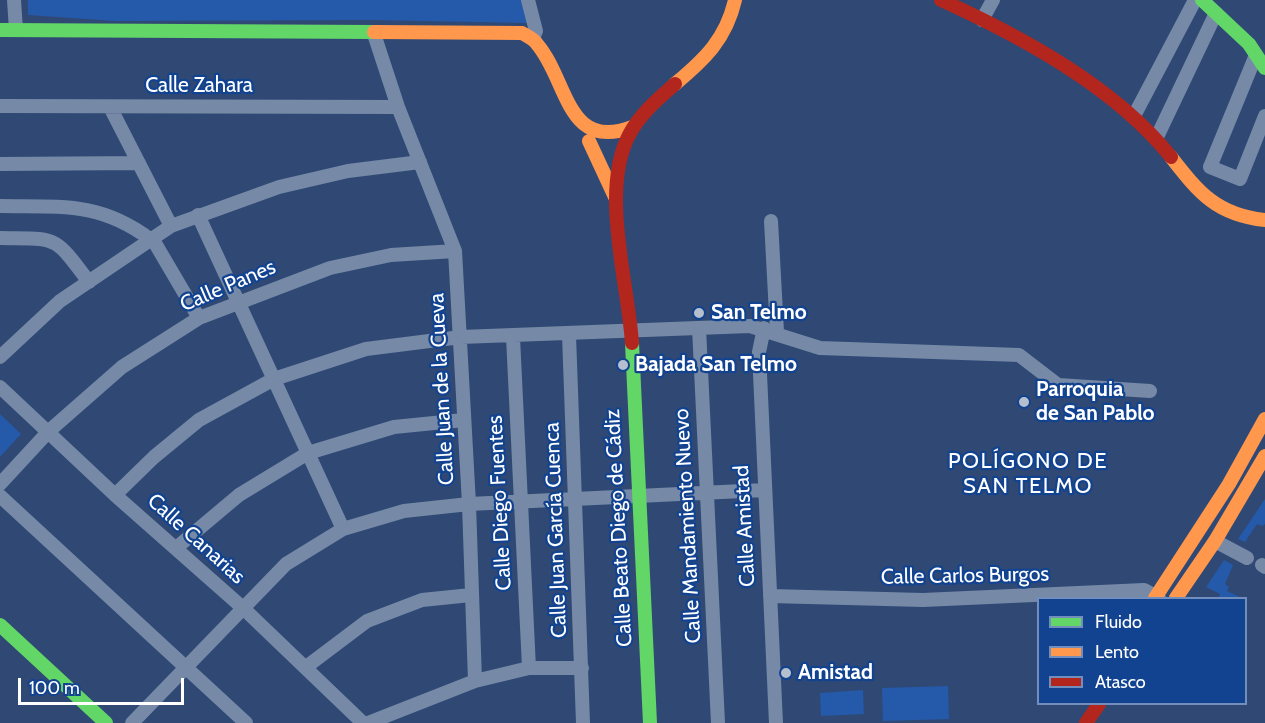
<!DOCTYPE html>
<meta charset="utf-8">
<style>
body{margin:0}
#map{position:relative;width:1265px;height:723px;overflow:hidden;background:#2f4974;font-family:Cabin,sans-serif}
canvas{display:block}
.legend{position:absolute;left:1037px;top:597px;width:210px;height:108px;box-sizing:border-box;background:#124391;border:2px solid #718ebd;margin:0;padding:8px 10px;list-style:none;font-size:18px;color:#fff}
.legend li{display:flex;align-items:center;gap:12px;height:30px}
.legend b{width:30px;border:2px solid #718ebd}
.scale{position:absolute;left:18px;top:678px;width:166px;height:27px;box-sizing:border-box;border:3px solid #fff;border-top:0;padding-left:8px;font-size:18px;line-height:21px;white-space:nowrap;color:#fff;-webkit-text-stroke:4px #124391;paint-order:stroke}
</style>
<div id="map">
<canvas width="1265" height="723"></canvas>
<ul class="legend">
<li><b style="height:8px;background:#63d668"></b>Fluido</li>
<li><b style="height:8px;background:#ff974d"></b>Lento</li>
<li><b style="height:8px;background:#b3261e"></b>Atasco</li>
</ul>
<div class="scale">100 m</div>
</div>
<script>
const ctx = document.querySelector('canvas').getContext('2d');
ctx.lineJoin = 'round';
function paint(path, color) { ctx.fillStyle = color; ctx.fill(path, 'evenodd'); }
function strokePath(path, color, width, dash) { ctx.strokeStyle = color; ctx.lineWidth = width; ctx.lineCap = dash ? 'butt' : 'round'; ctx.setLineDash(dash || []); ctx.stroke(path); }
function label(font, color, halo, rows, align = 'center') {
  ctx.font = font + ' Cabin,sans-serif'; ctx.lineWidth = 4.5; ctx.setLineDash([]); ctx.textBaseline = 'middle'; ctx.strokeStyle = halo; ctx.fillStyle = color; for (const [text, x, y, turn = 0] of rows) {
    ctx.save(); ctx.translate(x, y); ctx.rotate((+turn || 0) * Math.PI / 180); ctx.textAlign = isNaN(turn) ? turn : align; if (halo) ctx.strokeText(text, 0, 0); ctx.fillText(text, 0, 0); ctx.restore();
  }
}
const green = new Path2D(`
 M28 0H523L528 23 371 20 114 21 28 15Z
 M0 414 21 434 0 457Z
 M1265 499V524L1262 526 1257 524 1245 542 1238 539Z
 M1224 560 1233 565 1225 584 1229 587 1227 591 1242 598H1218L1220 594 1206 587Z
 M948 686 949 719 883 721 882 688Z
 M863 690 864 714 821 716 820 693Z`);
const street = new Path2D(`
 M14 0 16 30
 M528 0 536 31 533 38
 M982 20 993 0
 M374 34 398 107 455 251 469 504 475 681
 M1256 55 1210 167 1240 179 1265 116
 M0 106 398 107
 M110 107 171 226
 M1134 116 1195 0
 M1156 139 1216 13
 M0 164 139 163
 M0 206C60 207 99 201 150 239
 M198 215 343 529
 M771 221 777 332
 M0 238C58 239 53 234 89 282
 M152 238 199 318
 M699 328 718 723
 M764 328 759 352 776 723
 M569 335 583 723
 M513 337 529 668
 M0 357 60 301 171 226 279 187 348 171 420 162
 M0 387 115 495 243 608 363 723
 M0 484 49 431 122 367 199 318 330 268 391 255 455 251
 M115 495 154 457 199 420 274 379 366 349 461 337 750 326 820 348 1019 355 1058 385 1150 391
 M0 496 246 723
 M1215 541 1247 558
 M176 548 239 495 308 453 394 427 464 420
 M1262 565 1265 567
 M770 596 923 600 1144 590 1159 598
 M306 667 367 621 422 600 471 595
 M132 723 286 564 343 529 404 511 469 504 764 490
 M368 723 475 681 529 668H582`);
const fast = new Path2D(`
 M1202 0 1249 44 1265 68
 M0 30 374 32
 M632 343 650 723
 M0 625 106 723`);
const slow = new Path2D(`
 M374 32 522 33C527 36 534 39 537 44 568 80 566 152 632 127
 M675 84C705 59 726 39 735 0
 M589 141 615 197
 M1171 157C1199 193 1217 215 1265 220
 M1155 598 1229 484 1265 419
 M1176 598 1215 541 1265 456`);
const jam = new Path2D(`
 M941 0C1022 37 1115 87 1171 157
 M632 343C628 282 600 191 629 135 640 114 658 99 675 84
 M1086 723 1099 704`);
const markers = [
 [699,313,6,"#b6bfce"],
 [623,365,6,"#b6bfce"],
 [1024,402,6,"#b6bfce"],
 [786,673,6,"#b6bfce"]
];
const streetNames = [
 ["Calle Zahara",199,86],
 ["Calle Panes",228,286,-23],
 ["Calle Juan de la Cueva",442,389,-93],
 ["Calle Diego Fuentes",500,503,-93],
 ["Calle Mandamiento Nuevo",688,526,-93],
 ["Calle Amistad",745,526,-93],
 ["Calle Beato Diego de Cádiz",619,528,-93],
 ["Calle Juan García Cuenca",556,530,-92],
 ["Calle Canarias",196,539,42],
 ["Calle Carlos Burgos",965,576,-1]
];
const poiNames = [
 ["San Telmo",711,313],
 ["Bajada San Telmo",635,365],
 ["Parroquia",1036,390],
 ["de San Pablo",1036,414],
 ["Amistad",798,673]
];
const neighbourhoodNames = [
 ["POLÍGONO DE",1028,462],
 ["SAN TELMO",1028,487]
];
paint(green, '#2559a9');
strokePath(street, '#768aa7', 14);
strokePath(fast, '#63d668', 14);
strokePath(slow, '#ff974d', 14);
strokePath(jam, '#b3261e', 14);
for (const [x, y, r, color] of markers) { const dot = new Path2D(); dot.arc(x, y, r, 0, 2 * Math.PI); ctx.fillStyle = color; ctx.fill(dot); strokePath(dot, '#124391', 2); }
label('21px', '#fff', '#124391', streetNames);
label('bold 21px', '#fff', '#124391', poiNames, 'left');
ctx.letterSpacing = '1.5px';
label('22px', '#fff', '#124391', neighbourhoodNames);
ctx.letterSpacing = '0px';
</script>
